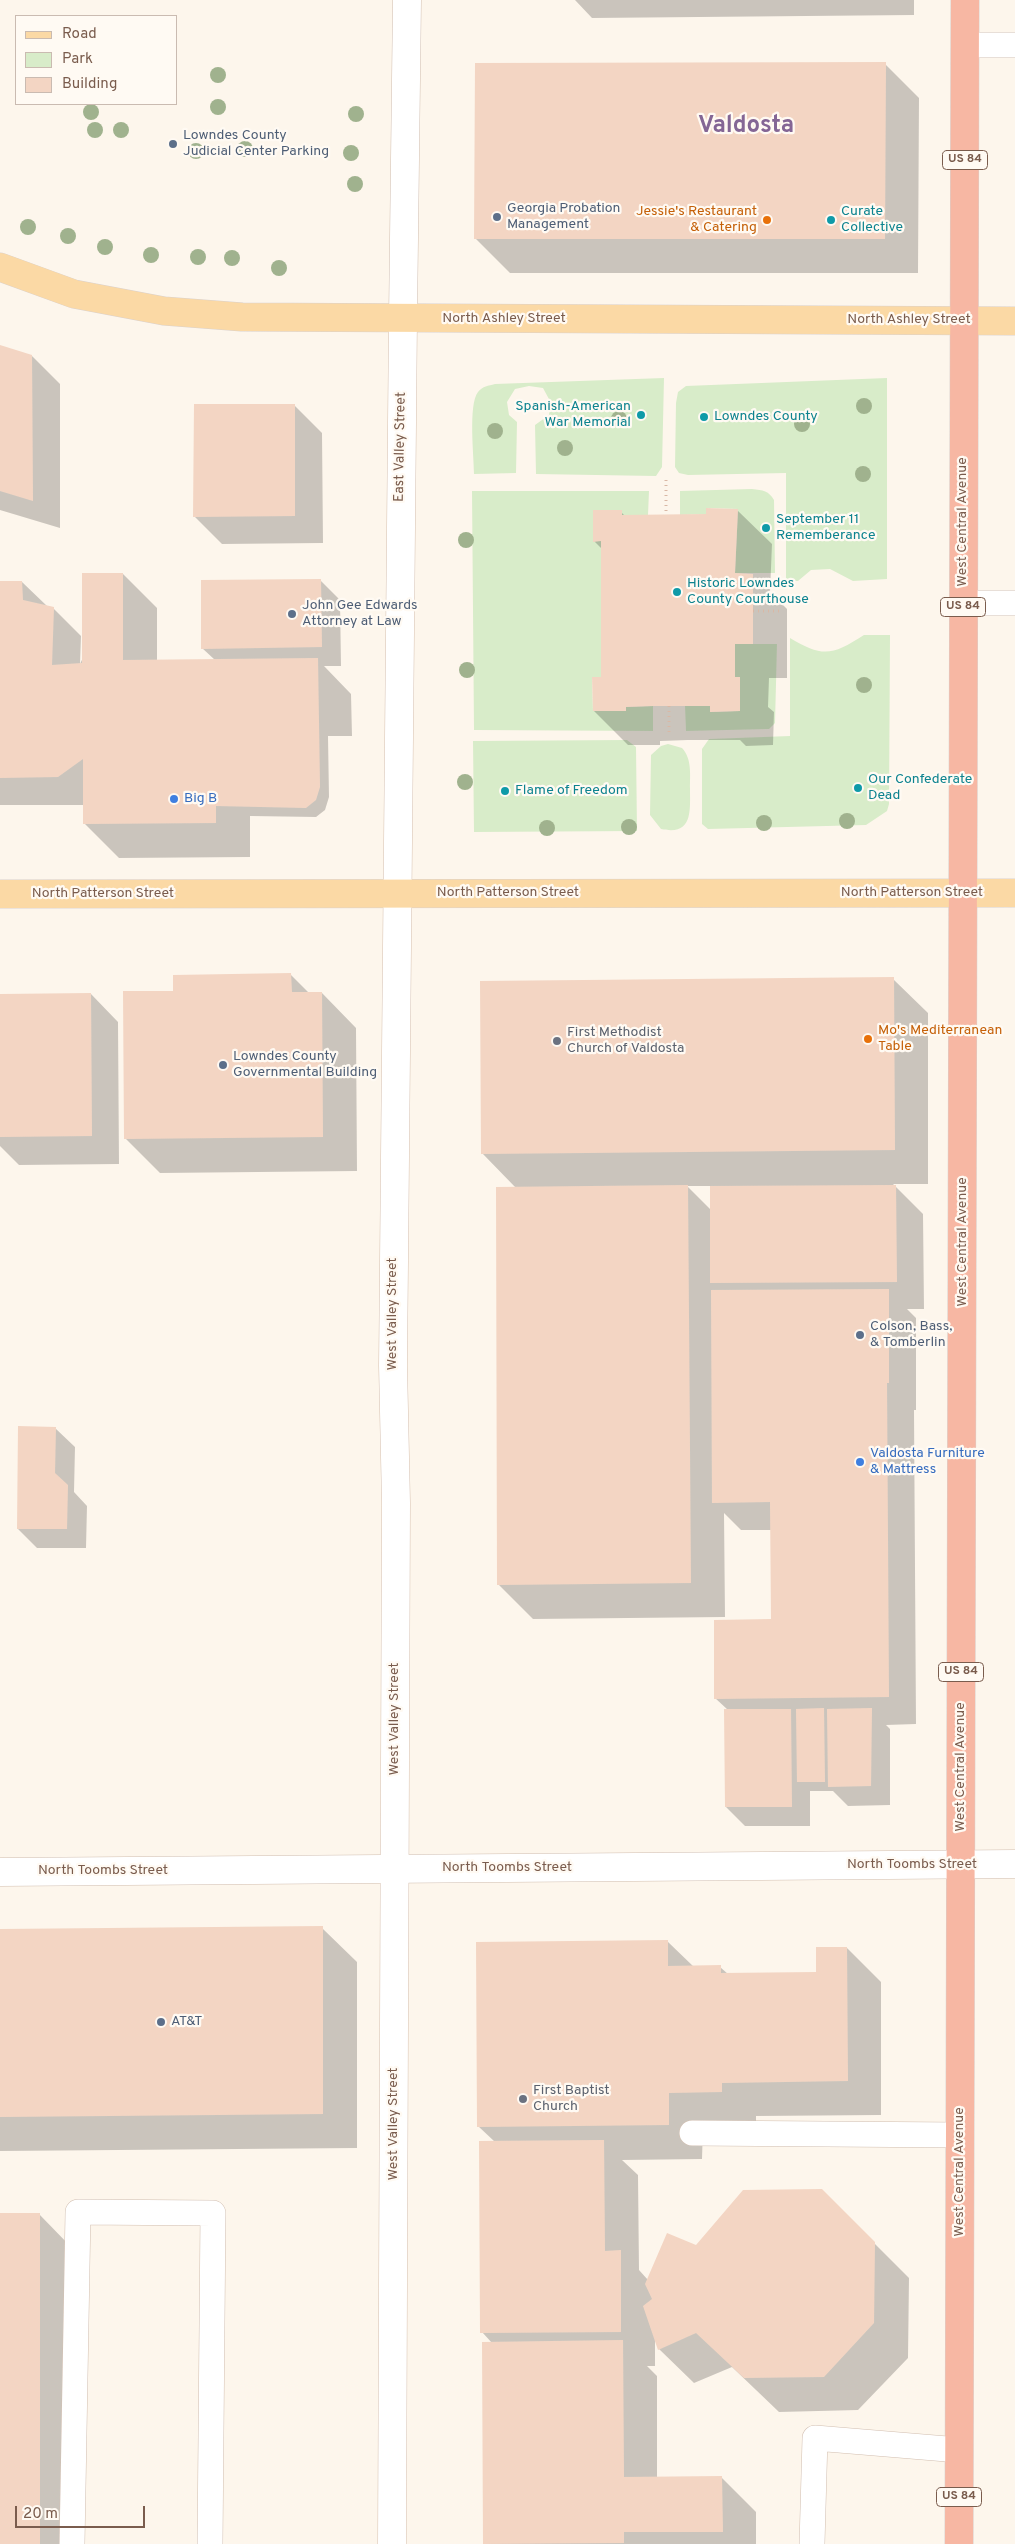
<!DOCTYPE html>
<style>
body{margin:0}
#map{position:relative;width:1015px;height:2544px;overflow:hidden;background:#fdf6ec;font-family:Overpass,sans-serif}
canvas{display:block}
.legend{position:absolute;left:15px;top:15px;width:162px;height:90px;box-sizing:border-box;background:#fffaf3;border:1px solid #cabbb1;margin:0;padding:6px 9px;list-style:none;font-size:15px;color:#7a5c4d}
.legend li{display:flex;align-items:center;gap:10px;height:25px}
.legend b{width:25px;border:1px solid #cabbb1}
.scale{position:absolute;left:15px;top:2506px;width:130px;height:22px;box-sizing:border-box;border:2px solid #7a5c4d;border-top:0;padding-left:6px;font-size:15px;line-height:18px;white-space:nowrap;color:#7a5c4d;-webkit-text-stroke:4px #fffaf3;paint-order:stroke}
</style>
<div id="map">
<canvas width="1015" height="2544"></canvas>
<ul class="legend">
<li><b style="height:6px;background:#fbd9a5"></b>Road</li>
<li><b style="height:14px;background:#d8ecc9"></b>Park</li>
<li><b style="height:14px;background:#f3d5c3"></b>Building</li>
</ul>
<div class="scale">20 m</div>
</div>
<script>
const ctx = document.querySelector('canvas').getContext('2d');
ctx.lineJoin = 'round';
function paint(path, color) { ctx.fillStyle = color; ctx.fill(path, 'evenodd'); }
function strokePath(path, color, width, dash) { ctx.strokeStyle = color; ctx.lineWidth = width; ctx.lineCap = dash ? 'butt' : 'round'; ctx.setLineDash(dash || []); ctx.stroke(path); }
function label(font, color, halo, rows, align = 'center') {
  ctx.font = font + ' Overpass,sans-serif'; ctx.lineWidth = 4.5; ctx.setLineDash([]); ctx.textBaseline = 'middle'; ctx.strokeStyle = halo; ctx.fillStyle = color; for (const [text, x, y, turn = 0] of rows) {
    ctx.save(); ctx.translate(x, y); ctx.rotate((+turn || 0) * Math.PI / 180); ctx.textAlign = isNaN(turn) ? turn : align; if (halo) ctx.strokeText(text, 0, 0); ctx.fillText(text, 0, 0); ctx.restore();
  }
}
const green = new Path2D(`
 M664 378 662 467 656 476 536 474 535 425 549 415 550 401 543 388 529 386 515 389 507 402 509 415 517 422 516 473 474 474C474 456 468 405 478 392 483 386 488 386 495 384Z
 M887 378V579L853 581 830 569 811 570 798 581H786V473L688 475 679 473 675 467 676 403 678 392 686 386Z
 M752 489C763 490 769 491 774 500L775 573H735L738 509 706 508V514L680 515V491Z
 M472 491H649L648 515H622V511H593V541H601V677H592L593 711H626V707L653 706V731L474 730Z
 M864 635H890L889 804 887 811 866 825 708 829 702 824V749L709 739 790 736V638C823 658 833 655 864 635Z
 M735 644H777L775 723 769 729 686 731 685 706H710L711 712 739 711 740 677H735Z
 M627 740 636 747 637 831 474 832 473 741Z
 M668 744 682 748C692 759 690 774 690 789 690 811 693 836 661 829L650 815 651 755 661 746Z`);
const shadow = new Path2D(`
 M575 0H914V15L592 18Z
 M885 64 919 98 918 273H510L476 239Z
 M0 346 32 356 60 384V528L0 510Z
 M294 405 322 433 323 543 222 544 194 516Z
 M737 510 772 544 770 592 787 609V678H769L768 707 774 712 773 745 746 746 740 740H688L660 741V745H628L594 711 602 678V549L594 541 621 512 625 516H707Z
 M123 574 157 608V661L215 660 202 648 321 581 340 600 341 666H324L351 694 352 736H328L329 797 325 810 316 817 250 816V857L119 858 84 823V805H0V582H22L47 606 53 608 81 636 80 664Z
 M291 975 309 993H322L356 1028 357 1171 160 1173 125 1138 175 993Z
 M893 979 928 1013V1184H893L923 1214 924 1309H907L916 1318V1410H914L916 1724 886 1725 890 1729V1805L848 1806 833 1791H810V1826H745L726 1807 728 1710 715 1698 772 1621V1530H741L724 1513 725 1617 533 1619 499 1585 516 1188 482 1153ZM687 1186H712V1211Z
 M91 994 118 1022 119 1164 19 1165 0 1146V995Z
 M55 1428 75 1447 74 1492 87 1506 86 1548H37L18 1529Z
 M322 1928 357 1962V2148L0 2151V1930Z
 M667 1941 694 1967H720L728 1974 818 1973 847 1948 881 1982V2115L756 2116V2126L703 2127 702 2159 622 2160 638 2175 639 2270 648 2280 696 2246 821 2190 909 2278 908 2358 858 2410 779 2412 732 2367 694 2383 659 2349 655 2338V2366H647L657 2376V2478H722L756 2512V2544H485L483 2343H492L482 2332 495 2142 478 2126Z
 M39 2214 73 2249 74 2544H0V2215Z`);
const building = new Path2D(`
 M886 62 885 239H474L475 63Z
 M0 345 32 355 33 501 0 491Z
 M194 404H295V516L193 517Z
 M706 508 738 509 735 573 753 574V644H735V677H740V711L710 712V706H653L626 707V711H593L592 677H601V541L593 542V510H622V515L706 514Z
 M82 573H123V660L318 658 320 787 316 800 306 808 216 806V823L83 824V759L58 777 0 778V581H22L23 600 54 607 52 665 82 663Z
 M321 579 322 647 201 649V580Z
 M291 973 292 992H322L323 1137 124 1139 123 991H173V975Z
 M894 977 895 1150 481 1154 480 981Z
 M91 993 92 1136 0 1137V994Z
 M688 1185 691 1583 497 1585 496 1187Z
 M896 1185 897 1282 710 1283V1186Z
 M889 1289V1383H887L889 1697 714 1699V1620L771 1619 770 1502 712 1503 711 1290Z
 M18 1426 56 1427 55 1473 68 1485 67 1529H17Z
 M824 1708 825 1782H797L796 1709Z
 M872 1708 871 1786 828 1787 827 1709Z
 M724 1709H791L792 1807H725Z
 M323 1926V2114L0 2117V1929Z
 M668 1940V1966L721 1965V1973L816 1972V1947H847L848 2081 722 2083V2092L669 2093V2125L477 2127 476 1942Z
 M604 2140 605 2251 621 2250V2332L480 2333 479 2141Z
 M822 2189 875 2242 874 2323 824 2377 744 2378 696 2333 658 2350 643 2306 652 2299 645 2284 667 2233 696 2245 743 2190Z
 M0 2213H40V2544H0Z
 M623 2340 624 2477 722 2476 723 2532H624V2543L483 2544 482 2342Z`);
const path = new Path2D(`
 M666 480V515
 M753 611H782
 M669 706V736`);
const lane = new Path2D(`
 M965 45H1015
 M963 603H1015
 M692 2133 960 2135
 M72 2544 78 2212 213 2213 210 2544
 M812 2544 815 2438 959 2450`);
const street = new Path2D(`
 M403 318 407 0
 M0 1872 1015 1864`);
const secondary = new Path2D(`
 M392 2544 396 1503 393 1365 403 318`);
const primary = new Path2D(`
 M0 267 74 294 164 311 242 317 1015 321
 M0 894 1015 893`);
const highway = new Path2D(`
 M959 2544 965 0`);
const trees = [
 [218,75],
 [218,107],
 [91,112],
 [356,114],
 [95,130],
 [121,130],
 [245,149],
 [196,151],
 [351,153],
 [355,184],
 [28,227],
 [68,236],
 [105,247],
 [151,255],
 [198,257],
 [232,258],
 [279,268],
 [864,406],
 [619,419],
 [802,424],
 [495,431],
 [565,448],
 [863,474],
 [466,540],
 [467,670],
 [864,685],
 [465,782],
 [847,821],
 [764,823],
 [629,827],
 [547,828]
];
const markers = [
 [173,144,5,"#5c6f8a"],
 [497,217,5,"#5c6f8a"],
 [767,220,5,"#e8710a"],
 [831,220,5,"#0f9aa8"],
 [641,415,5,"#0f9aa8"],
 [704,417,5,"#0f9aa8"],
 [766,528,5,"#0f9aa8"],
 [677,592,5,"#0f9aa8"],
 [292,614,5,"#5c6f8a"],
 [858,788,5,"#0f9aa8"],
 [505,791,5,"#0f9aa8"],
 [174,799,5,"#3f7fe0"],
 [868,1039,5,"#e8710a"],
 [557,1041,5,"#6b7280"],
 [223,1065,5,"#5c6f8a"],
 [860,1335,5,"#5c6f8a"],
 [860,1462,5,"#3f7fe0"],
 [161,2022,5,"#5c6f8a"],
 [523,2099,5,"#6b7280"]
];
const shields = [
 [965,160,45],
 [963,607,45],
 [961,1672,45],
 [959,2497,45]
];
const shieldNames = [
 ["US 84",965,160],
 ["US 84",963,607],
 ["US 84",961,1672],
 ["US 84",959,2497]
];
const serviceNames = [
 ["Lowndes County",183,136],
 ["Judicial Center Parking",183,152],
 ["Georgia Probation",507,209],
 ["Management",507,225],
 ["John Gee Edwards",302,606],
 ["Attorney at Law",302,622],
 ["Lowndes County",233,1057],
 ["Governmental Building",233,1073],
 ["Colson, Bass,",870,1327],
 ["& Tomberlin",870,1343],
 ["AT&T",171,2022]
];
const foodNames = [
 ["Jessie's Restaurant",757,212],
 ["& Catering",757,228],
 ["Mo's Mediterranean",878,1031,"left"],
 ["Table",878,1047,"left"]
];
const cultureNames = [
 ["Curate",841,212],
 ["Collective",841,228],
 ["Spanish-American",631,407,"right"],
 ["War Memorial",631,423,"right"],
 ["Lowndes County",714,417],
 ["September 11",776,520],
 ["Rememberance",776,536],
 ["Historic Lowndes",687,584],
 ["County Courthouse",687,600],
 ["Our Confederate",868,780],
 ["Dead",868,796],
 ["Flame of Freedom",515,791]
];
const streetNames = [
 ["North Ashley Street",504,319],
 ["North Ashley Street",909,320],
 ["East Valley Street",401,447,-89],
 ["West Central Avenue",963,522,-90],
 ["North Patterson Street",508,893],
 ["North Patterson Street",912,893],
 ["North Patterson Street",103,894],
 ["West Central Avenue",963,1242,-90],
 ["West Valley Street",393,1314,-90],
 ["West Valley Street",395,1719,-90],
 ["West Central Avenue",961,1767,-90],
 ["North Toombs Street",912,1865],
 ["North Toombs Street",507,1868],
 ["North Toombs Street",103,1871],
 ["West Valley Street",394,2124,-90],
 ["West Central Avenue",960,2172,-90]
];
const shopNames = [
 ["Big B",184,799],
 ["Valdosta Furniture",870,1454],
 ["& Mattress",870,1470]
];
const worshipNames = [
 ["First Methodist",567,1033],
 ["Church of Valdosta",567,1049],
 ["First Baptist",533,2091],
 ["Church",533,2107]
];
const townNames = [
 ["Valdosta",746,127]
];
paint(green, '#d8ecc9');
paint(shadow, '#0003');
paint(building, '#f3d5c3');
strokePath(lane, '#d1beb0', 26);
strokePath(street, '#d1beb0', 29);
strokePath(secondary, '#d6c0b0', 29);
strokePath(primary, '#dad1cd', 29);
strokePath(highway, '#dad1cd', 29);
strokePath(path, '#d9b8a5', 3, [1, 4]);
strokePath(lane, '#fff', 25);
strokePath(street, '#fff', 28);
strokePath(secondary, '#fff', 28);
strokePath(primary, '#fbd9a5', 28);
strokePath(highway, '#f7b7a3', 28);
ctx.fillStyle = '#a0b28e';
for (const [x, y] of trees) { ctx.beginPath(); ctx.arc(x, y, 8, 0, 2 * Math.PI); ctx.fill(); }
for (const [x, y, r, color] of markers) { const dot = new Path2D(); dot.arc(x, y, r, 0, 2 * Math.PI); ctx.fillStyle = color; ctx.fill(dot); strokePath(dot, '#fffaf3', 2); }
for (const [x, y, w] of shields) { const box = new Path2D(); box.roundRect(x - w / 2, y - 9.5, w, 19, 4); ctx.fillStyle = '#fffaf3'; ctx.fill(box); strokePath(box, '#7a5c4d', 1); }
label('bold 12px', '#7a5c4d', null, shieldNames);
label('14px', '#4e5e75', '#fffaf3', serviceNames, 'left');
label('14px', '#c56008', '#fffaf3', foodNames, 'right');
label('14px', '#0d838f', '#fffaf3', cultureNames, 'left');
label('14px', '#7a5c4d', '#fffaf3', streetNames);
label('14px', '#366cbe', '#fffaf3', shopNames, 'left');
label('14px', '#5b616d', '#fffaf3', worshipNames, 'left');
label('bold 24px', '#846695', '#fffaf3', townNames);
</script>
